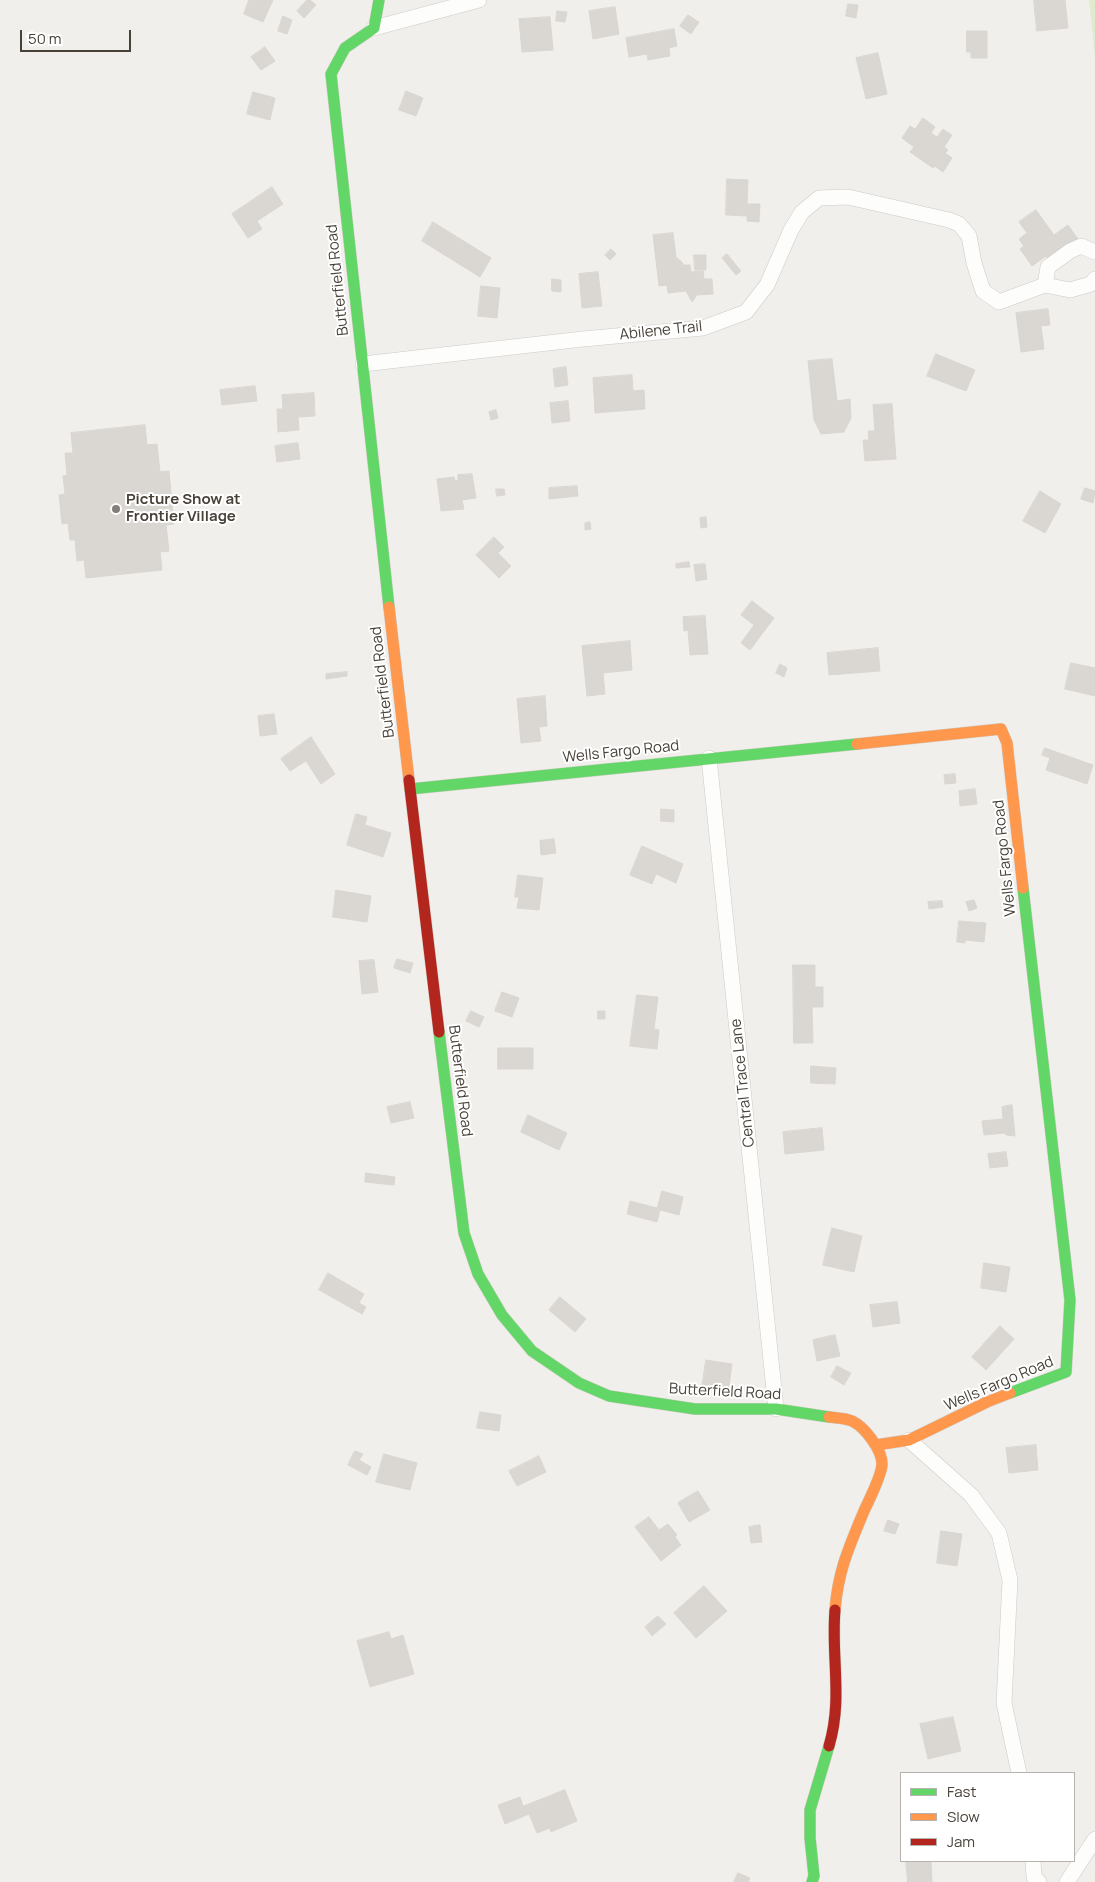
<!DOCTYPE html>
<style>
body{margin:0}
#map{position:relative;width:1095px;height:1882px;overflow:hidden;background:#f1efec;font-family:Manrope,sans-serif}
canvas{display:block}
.legend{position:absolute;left:900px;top:1772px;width:175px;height:90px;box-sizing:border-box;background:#fff;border:1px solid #b6b3af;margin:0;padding:6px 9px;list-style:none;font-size:15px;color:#484138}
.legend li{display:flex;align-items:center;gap:10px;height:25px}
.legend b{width:25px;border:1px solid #b6b3af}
.scale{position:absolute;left:20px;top:30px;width:111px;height:22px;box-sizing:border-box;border:2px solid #484138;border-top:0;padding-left:6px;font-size:15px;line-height:18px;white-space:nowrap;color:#484138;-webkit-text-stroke:4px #fff;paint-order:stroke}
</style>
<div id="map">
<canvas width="1095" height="1882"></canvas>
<ul class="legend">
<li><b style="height:6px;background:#63d668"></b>Fast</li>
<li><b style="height:6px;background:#ff974d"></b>Slow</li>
<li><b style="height:6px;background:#b3261e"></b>Jam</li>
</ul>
<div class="scale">50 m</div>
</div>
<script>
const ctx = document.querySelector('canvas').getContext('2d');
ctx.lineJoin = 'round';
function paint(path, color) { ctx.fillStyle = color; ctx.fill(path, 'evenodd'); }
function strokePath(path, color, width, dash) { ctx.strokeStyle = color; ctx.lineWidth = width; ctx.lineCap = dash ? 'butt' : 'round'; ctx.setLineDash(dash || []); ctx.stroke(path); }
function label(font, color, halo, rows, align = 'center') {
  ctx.font = font + ' Manrope,sans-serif'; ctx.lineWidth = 4; ctx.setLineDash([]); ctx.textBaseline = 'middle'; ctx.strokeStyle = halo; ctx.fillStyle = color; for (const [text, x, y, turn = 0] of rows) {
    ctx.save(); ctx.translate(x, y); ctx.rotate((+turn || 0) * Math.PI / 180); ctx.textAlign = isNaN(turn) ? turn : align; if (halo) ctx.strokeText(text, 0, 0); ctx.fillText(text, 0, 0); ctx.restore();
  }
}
const green = new Path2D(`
 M1089 0H1095V56Z`);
const building = new Path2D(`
 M249 0H273L263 22 244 14Z
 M307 0H310L316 5 304 18 297 11Z
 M1034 0H1065L1068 28 1037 31Z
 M848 4 858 5 856 18 846 16Z
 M615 7 619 34 593 39 589 11Z
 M557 11 567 12 565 22 556 21Z
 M688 15 699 22 691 34 680 26Z
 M283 16 292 20 287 34 278 31Z
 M550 17 553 50 522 52 519 19Z
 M674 29 677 46 669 48 670 56 648 60 647 54 629 57 626 38Z
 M967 31H987V58H971V52H967Z
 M265 47 275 61 261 70 251 57Z
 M878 53 887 94 866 99 856 58Z
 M406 91 423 98 416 116 399 110Z
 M253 92 275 98 270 120 247 114Z
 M923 118 935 127 931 133 937 137 943 129 952 135 944 147 948 150 945 153 952 158 943 172 935 166 933 168 910 152 914 147 902 138 910 126 915 129Z
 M727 179 748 180 747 204H760L759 222 747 221V216L726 215Z
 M272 187 283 204 257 221 262 229 248 238 232 214Z
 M1036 210 1054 235 1068 225 1078 239 1049 260 1046 256 1032 266 1020 249 1024 246 1019 239 1027 233 1019 222Z
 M433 222 491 258 480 277 422 241Z
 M673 233 676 257 682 262 683 265H690L691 272 703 271 704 279H712L713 294 697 295 692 302 686 291 668 293 667 285 659 286 653 235Z
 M611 249 616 254 610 260 605 255Z
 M727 254 741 271 736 275 722 258Z
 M694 255H706V270H695Z
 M598 272 602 306 582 308 579 274Z
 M552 279 561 280V292L552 291Z
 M481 286 500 288 497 318 478 316Z
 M1048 309 1050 325 1041 326 1044 349 1021 352 1016 313Z
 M936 354 975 370 966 391 927 376Z
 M832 359 837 401 850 399 851 418 844 432 821 434 814 420 808 361Z
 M566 367 568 385 555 387 553 369Z
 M632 375 633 391 644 390 645 409 595 413 593 378Z
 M255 386 257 401 222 405 220 390Z
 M314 393 315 416 298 417 299 430 278 432 277 409H283L282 395Z
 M568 401 570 421 552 423 550 403Z
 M892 404 896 459 865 461 863 440H869L868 431H875L873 405Z
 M496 410 498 418 491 420 489 412Z
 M145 425 147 445 157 444 160 472 169 471 174 524 166 525 169 551 160 552 162 570 86 578 84 560 77 561 75 540H70L68 523 62 524 59 495 65 494 63 476 67 475 65 453H73L71 433Z
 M298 443 300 459 277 462 275 446Z
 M472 474 476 498 462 500 464 509 441 511 437 479 454 477 455 481 458 480V475Z
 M577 486 578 496 549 499V488Z
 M1085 488 1095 491 1093 503 1081 499Z
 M496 489H504L505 495 497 496Z
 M1040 491 1061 504 1045 533 1023 521Z
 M706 517 707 527 701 528 700 518Z
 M590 522 591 529 585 530V523Z
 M494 537 504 547 498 553 511 566 499 578 476 555Z
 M689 562 690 567 676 568V564Z
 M705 564 707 579 696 581 694 565Z
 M752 601 774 618 750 650 741 643 754 625 741 615Z
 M705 616 708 654 690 655 688 630 684 631 683 617Z
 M630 641 632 670 603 673 605 694 587 696 582 646Z
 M878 648 880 671 829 675 827 653Z
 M1071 663 1095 668V696L1065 689Z
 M780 664 787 668 784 677 776 673Z
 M347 672V676L326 679V674Z
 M545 696 547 726 539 727 541 741 521 743 517 699Z
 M274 714 277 734 260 736 258 716Z
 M311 737 335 774 321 784 306 761 290 771 281 759Z
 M1045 748 1093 765 1087 784 1046 770 1050 758 1042 755Z
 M955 774 956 783 945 784 944 775Z
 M975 789 977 804 960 806 959 791Z
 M661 809 674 810V822L661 821Z
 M356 814 367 817 365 825 391 833 383 857 347 845Z
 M554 839 556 853 541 855 540 841Z
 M642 846 683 864 676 883 656 874 652 884 630 875Z
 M518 875 543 878 539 910 517 908 519 897H515Z
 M336 890 371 896 367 922 333 917Z
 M974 900 977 908 969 911 966 902Z
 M942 901 943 907 929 909 928 902Z
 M959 921 986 923 984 942 965 940V943L957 942Z
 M397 959 413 963 410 973 394 968Z
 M374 960 378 992 362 994 359 961Z
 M793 965H815V987H823V1007H812L813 1043H794Z
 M502 992 519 998 512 1017 495 1011Z
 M637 995 658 997 654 1029 659 1030 657 1049 630 1046Z
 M471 1011 484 1017 479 1027 466 1021Z
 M598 1011H605V1019H598Z
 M498 1048H533V1069H498Z
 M811 1066 836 1068 835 1084 811 1083Z
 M410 1102 414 1118 391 1123 387 1107Z
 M1012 1105 1015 1136 1006 1135 1005 1133 984 1135 982 1121 1003 1119 1002 1107Z
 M528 1115 567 1133 559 1150 521 1132Z
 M822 1128 824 1150 785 1154 783 1132Z
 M1006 1152 1008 1166 990 1168 988 1154Z
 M366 1173 395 1177 394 1185 365 1182Z
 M662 1191 683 1197 679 1215 660 1210 657 1222 627 1214 630 1201 657 1208Z
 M832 1228 862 1236 854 1272 823 1265Z
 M984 1263 1010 1267 1006 1292 981 1288Z
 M328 1273 364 1294 359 1303 366 1307 362 1314 319 1290Z
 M560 1297 586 1319 575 1332 549 1310Z
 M897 1302 900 1323 873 1327 870 1305Z
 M1000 1326 1014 1339 986 1370 972 1357Z
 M835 1335 840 1356 817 1361 813 1340Z
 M706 1360 732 1364 728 1393 702 1389Z
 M837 1366 851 1373 844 1385 831 1377Z
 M480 1412 501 1415 499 1431 477 1428Z
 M1036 1445 1038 1470 1009 1473 1006 1448Z
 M355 1451 363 1454 359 1460 371 1467 367 1475 348 1465Z
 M384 1454 417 1463 410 1490 376 1482Z
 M539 1456 546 1472 517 1486 509 1471Z
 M698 1491 710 1510 689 1522 678 1503Z
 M649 1517 659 1530 668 1524 677 1535 675 1537 681 1545 661 1561 635 1527Z
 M888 1520 899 1524 895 1534 884 1531Z
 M760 1525 762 1542 751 1543 749 1527Z
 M941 1531 962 1534 957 1566 937 1563Z
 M704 1586 727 1611 696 1638 674 1613Z
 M658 1616 666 1624 652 1636 645 1627Z
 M389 1632 391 1639 403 1635 414 1674 370 1687 357 1641Z
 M953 1717 961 1751 928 1759 920 1724Z
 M565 1790 577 1821 551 1832 550 1828 537 1833 529 1814 505 1824 498 1805 520 1797 523 1806Z
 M906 1861H931L932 1882H908Z
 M738 1873 750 1878 748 1882H734Z`);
const street = new Path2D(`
 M374 28 479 0
 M1045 285 1048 267 1070 251 1081 246 1095 252
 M363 364 583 339 703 328 746 312 767 285 791 230 802 212 819 198 848 197 949 220 959 224 969 236 974 263 983 291 999 302 1045 285 1070 290 1091 284 1095 279
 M709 758 776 1409
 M909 1440 971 1495 999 1533 1010 1580 1004 1703 1019 1773
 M1033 1861 1034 1877 1039 1882
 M1067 1882 1095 1839`);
const fast = new Path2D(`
 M379 0 374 28 345 48 331 74 389 607
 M410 789 857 744
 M439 1032 464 1233 478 1274 502 1315 532 1351 579 1383 609 1396 695 1409H776L829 1417
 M1010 1393 1066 1372 1070 1300 1023 888
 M812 1882 814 1876 810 1838V1810L829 1746`);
const slow = new Path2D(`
 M389 607 409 780
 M857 744 1001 729 1007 743 1023 888
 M829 1417C836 1418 846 1418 852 1421 865 1427 882 1450 882 1464 882 1475 869 1500 864 1511 849 1547 838 1571 835 1610
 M876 1445 909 1440 987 1402 1010 1393`);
const jam = new Path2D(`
 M409 780 439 1032
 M829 1746C843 1699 831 1657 835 1610`);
const markers = [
 [116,509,5,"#837e77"]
];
const streetNames = [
 ["Butterfield Road",338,280,-96],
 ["Abilene Trail",661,331,-6],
 ["Butterfield Road",383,682,-97],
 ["Wells Fargo Road",621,752,-6],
 ["Wells Fargo Road",1005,858,-96],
 ["Butterfield Road",460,1081,83],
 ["Central Trace Lane",743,1083,-96],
 ["Wells Fargo Road",999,1384,-23],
 ["Butterfield Road",725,1392,3]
];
const poiNames = [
 ["Picture Show at",126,500],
 ["Frontier Village",126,517]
];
paint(green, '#e0ebcd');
paint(building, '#dad7d3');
strokePath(building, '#d9d6d2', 1);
strokePath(street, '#cdcac7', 16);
strokePath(fast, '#d0ccc3', 12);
strokePath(slow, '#d0ccc3', 12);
strokePath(jam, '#d0ccc3', 12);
strokePath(street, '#fdfdfc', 15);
strokePath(fast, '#63d668', 11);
strokePath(slow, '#ff974d', 11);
strokePath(jam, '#b3261e', 11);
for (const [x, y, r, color] of markers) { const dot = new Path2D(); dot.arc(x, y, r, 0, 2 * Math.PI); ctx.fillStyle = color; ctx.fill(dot); strokePath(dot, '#fff', 2); }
label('15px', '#484138', '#fff', streetNames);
label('bold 15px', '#484138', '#fff', poiNames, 'left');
</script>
